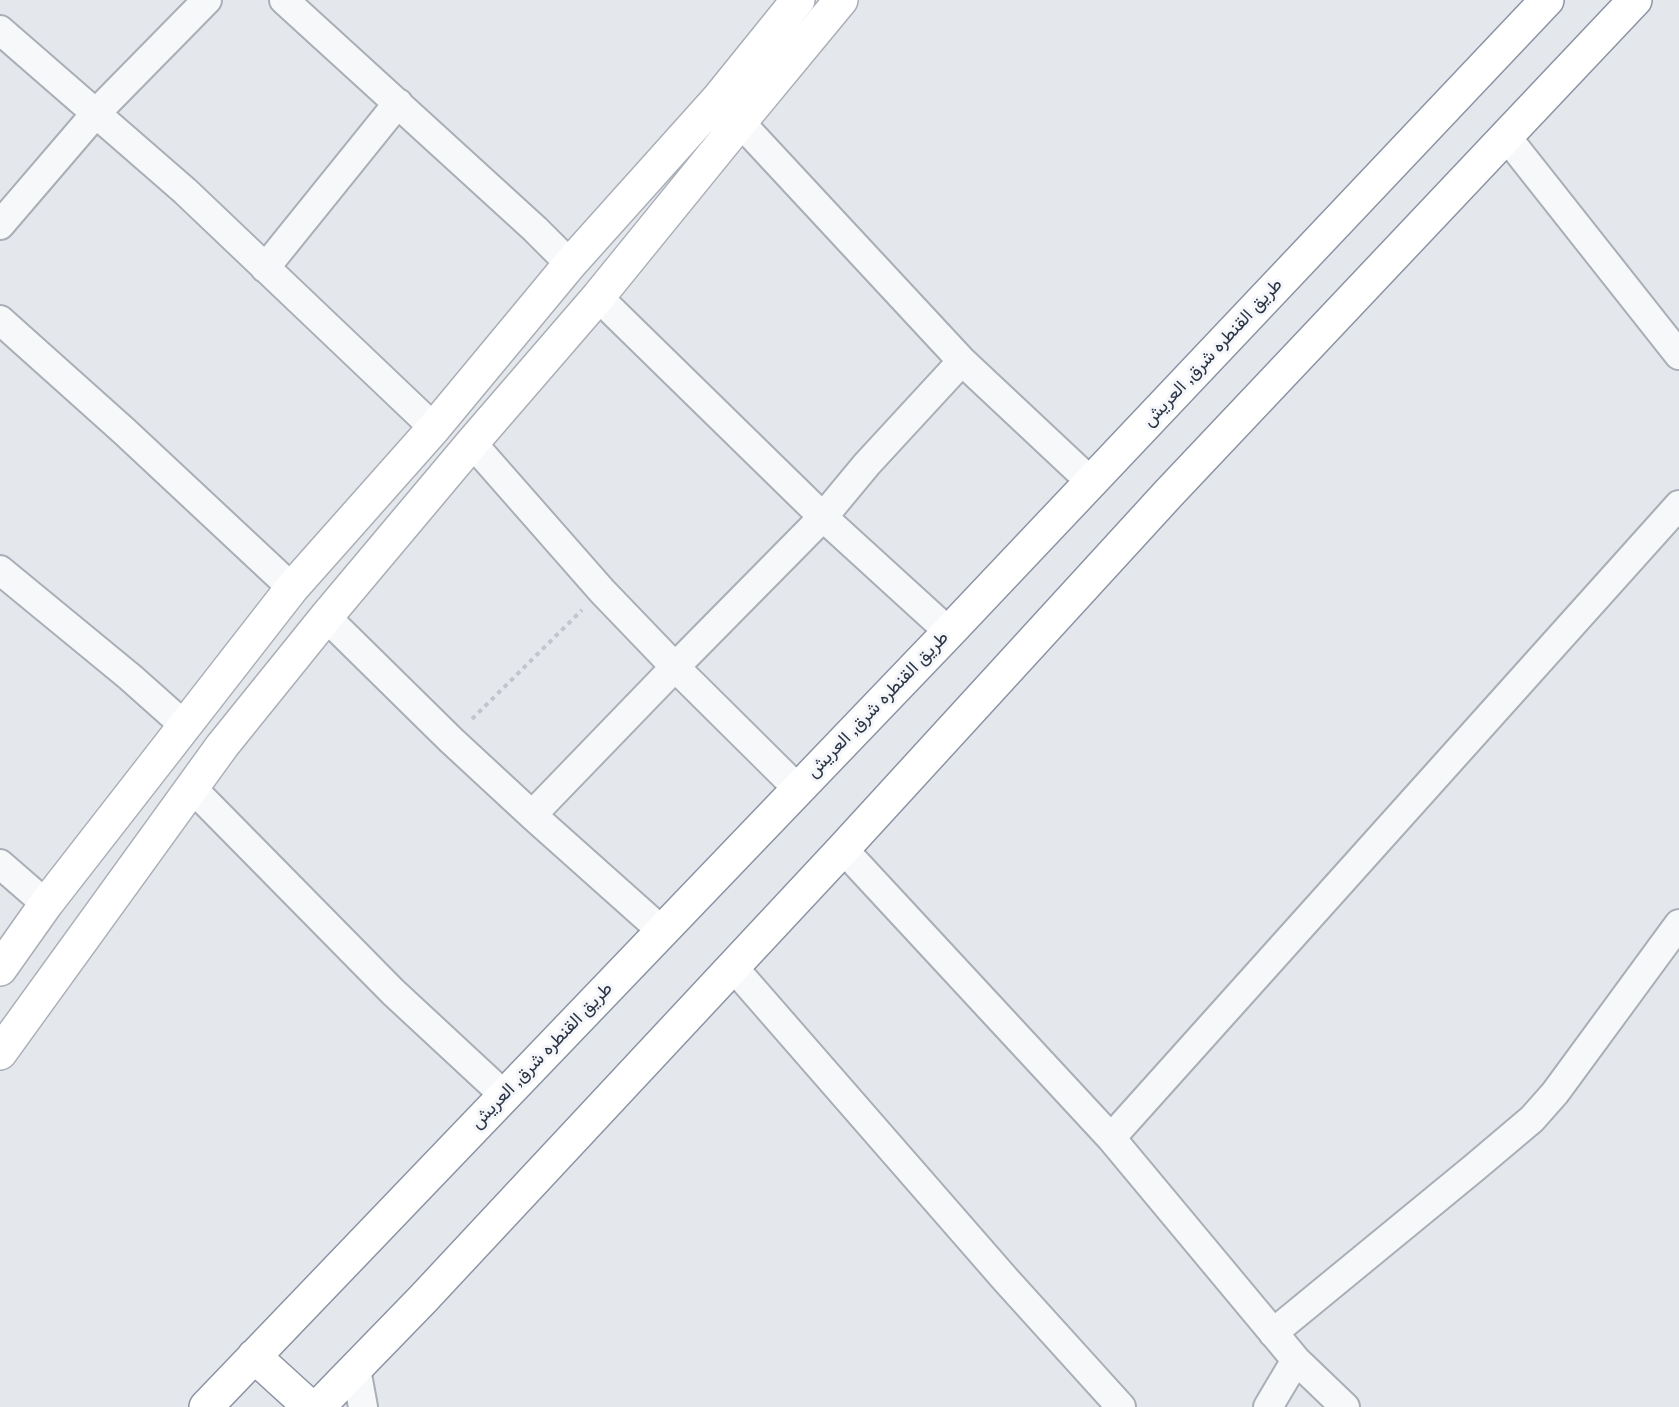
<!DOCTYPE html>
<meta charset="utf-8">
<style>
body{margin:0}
canvas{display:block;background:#e4e7ec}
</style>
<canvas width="1679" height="1407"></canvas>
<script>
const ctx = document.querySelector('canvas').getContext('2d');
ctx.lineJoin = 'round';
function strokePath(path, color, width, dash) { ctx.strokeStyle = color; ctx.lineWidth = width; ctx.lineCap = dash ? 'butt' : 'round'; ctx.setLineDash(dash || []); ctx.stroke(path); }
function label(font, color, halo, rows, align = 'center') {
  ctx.font = font + ' "Varela Round",Vazirmatn,sans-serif'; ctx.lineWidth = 6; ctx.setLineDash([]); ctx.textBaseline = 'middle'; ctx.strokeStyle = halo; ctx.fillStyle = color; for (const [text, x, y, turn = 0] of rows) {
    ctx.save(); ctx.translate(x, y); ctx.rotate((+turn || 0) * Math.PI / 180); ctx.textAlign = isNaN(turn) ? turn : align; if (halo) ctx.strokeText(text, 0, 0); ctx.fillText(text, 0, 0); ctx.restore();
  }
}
const path = new Path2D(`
 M472 719 582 610`);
const street = new Path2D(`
 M284 0 535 229 570 264
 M0 30 185 191 434 428
 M1505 135 1679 355
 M0 225 96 113 207 0
 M265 268 398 103
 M598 297 823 517 867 464 962 361 725 106
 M0 320 124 431 292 588
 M962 361 1091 482
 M0 570 130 677 185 726
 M326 617 451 740 532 815 675 667 602 591 472 443
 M191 787 393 992 504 1095
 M798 789 675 667 823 517 949 632
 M532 815 662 931
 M843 849 1111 1138 1296 1360 1345 1407
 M0 864 46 904
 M733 967 1006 1280 1121 1407
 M1111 1138 1679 505
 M1273 1333 1474 1168 1532 1119 1555 1093 1679 924
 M356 1369 363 1407
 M1268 1407 1296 1360`);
const secondary = new Path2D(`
 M0 969 46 904 292 588 434 428 570 264 718 99 798 0
 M0 1053 222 746 326 617 472 443 598 297 741 121 841 0`);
const highway = new Path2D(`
 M254 1356 310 1407
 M206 1407 949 632 1547 0
 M318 1407 422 1300 843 849 1169 493 1635 0`);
const streetNames = [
 ["طريق القنطره شرق, العريش",1213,353,-47],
 ["طريق القنطره شرق, العريش",878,705,-46],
 ["طريق القنطره شرق, العريش",542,1056,-46]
];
strokePath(street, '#a9aeb7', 32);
strokePath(secondary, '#a9aeb7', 36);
strokePath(highway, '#8b94a3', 36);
strokePath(path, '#c2c5cb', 4, [4.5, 4.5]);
strokePath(street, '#f7f8fa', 28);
strokePath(secondary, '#fff', 33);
strokePath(highway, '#fff', 33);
label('18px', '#2b3445', '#f4f6f9', streetNames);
</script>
